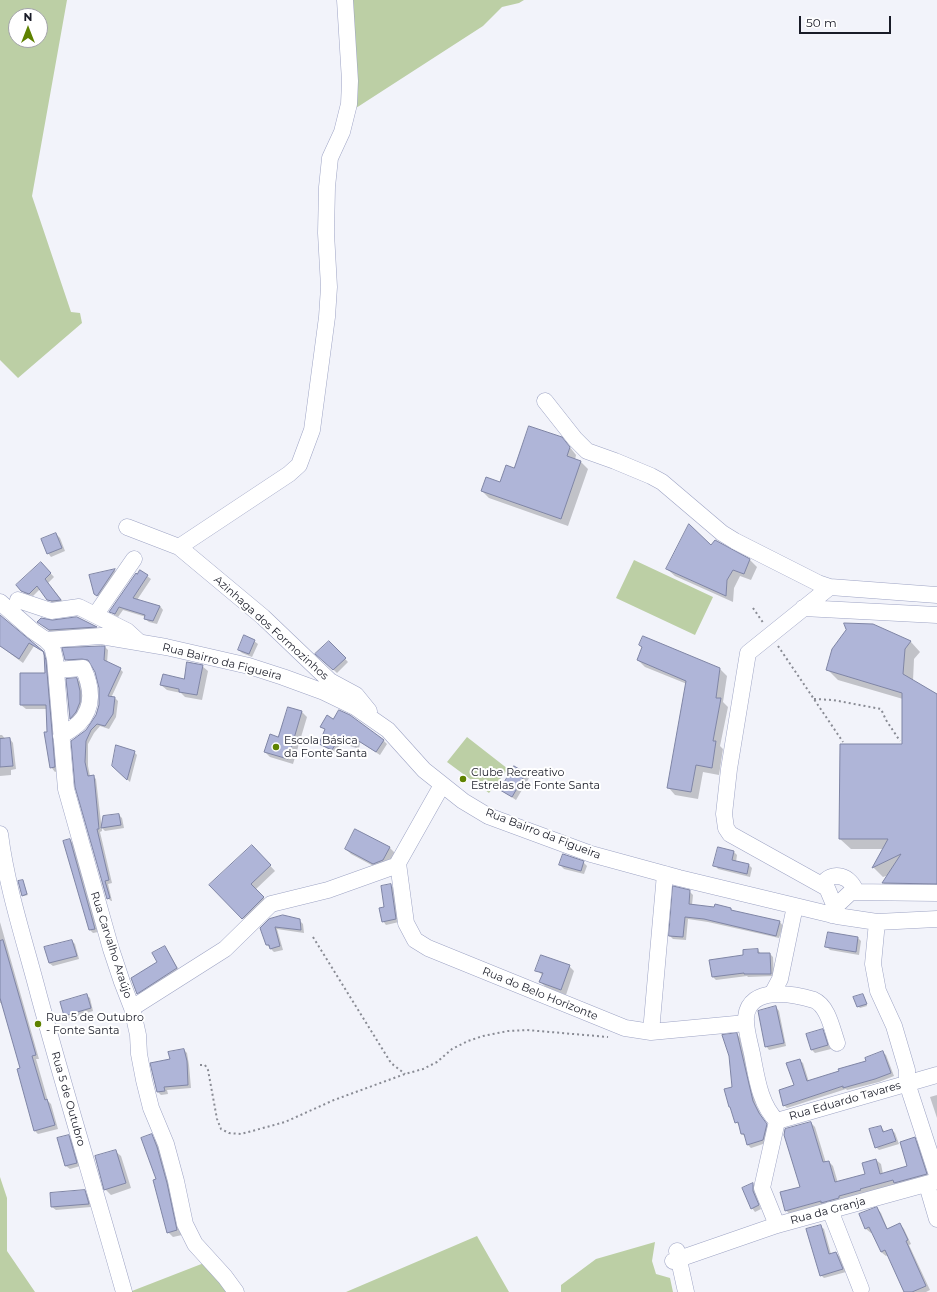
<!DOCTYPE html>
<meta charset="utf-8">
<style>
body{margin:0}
#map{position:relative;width:937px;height:1292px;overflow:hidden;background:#f2f3fa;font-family:Montserrat,sans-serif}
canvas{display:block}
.north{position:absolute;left:8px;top:8px;width:40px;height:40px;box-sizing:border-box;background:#fff;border:1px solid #a3a4a9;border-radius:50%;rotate:0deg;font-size:11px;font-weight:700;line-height:16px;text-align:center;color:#191b27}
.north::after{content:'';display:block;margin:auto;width:14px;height:18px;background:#5e8200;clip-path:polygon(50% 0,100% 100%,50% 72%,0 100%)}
.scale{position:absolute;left:799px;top:16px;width:92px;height:18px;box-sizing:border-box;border:2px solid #191b27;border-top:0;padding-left:5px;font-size:12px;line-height:14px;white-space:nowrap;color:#191b27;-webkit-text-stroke:3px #fff;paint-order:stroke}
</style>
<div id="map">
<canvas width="937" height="1292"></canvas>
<div class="north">N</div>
<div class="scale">50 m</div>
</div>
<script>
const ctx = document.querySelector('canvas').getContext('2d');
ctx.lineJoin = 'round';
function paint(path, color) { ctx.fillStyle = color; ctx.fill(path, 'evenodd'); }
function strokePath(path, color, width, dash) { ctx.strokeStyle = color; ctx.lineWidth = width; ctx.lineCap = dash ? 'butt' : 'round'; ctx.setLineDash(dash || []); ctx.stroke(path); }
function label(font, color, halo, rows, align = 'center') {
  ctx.font = font + ' Montserrat,sans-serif'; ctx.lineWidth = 4; ctx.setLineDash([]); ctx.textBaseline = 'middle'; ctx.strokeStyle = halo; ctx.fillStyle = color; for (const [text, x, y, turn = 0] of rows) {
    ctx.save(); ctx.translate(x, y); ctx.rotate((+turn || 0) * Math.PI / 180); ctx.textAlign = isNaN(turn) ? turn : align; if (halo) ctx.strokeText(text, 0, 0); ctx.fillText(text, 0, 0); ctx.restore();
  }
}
const green = new Path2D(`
 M0 0H67L32 196 71 312 80 313 82 323 18 378 0 360ZM16 16H40V40H16Z
 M345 0H524L519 3 502 7 483 26 356 108Z
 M634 560 713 597 695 635 616 598Z
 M467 737 508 769 489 793 447 762Z
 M0 1177 7 1198V1251L35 1292H0Z
 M477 1236 509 1292H346Z
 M655 1242 652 1261 656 1274 670 1278 673 1292H561V1285L596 1259Z
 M204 1263 228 1292H132V1291Z`);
const shadow = new Path2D(`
 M569 446 576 455 575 460 581 462 588 469 568 526 489 498 482 491 500 484 515 469Z
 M56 534 60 538 65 551 51 557 48 553Z
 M715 541 750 560 757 567 751 580 740 576 734 588 733 602 675 576 667 569 711 547Z
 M41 563 54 577 48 583 64 603H52L40 589 33 596 25 594 17 586Z
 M115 570 117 573 100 598 95 593 91 576Z
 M147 576 151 579 137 600 160 606 163 610 157 624 149 622 145 619 146 617 123 610 118 617 114 615 111 611Z
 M0 616 26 639 44 653 34 646 23 663 0 646Z
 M77 618 97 628 100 631 54 635 39 622Z
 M873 625 911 642 920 652 914 659 913 681 937 694V893H893L883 883 889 875 883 877 873 867 884 849H851L840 839 903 745V699L838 680 827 669Z
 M644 637 720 669 727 676 723 702 728 707 720 746 723 749 719 775 703 772 698 799 675 795 668 787 687 684 645 667 638 660 643 648 640 645Z
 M254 641 258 644 252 657 242 653 239 650Z
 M329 642 348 662 337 673 317 654Z
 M105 647 108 650 107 663 120 669 123 672 111 698H115L118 701 116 717 109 729 100 726 94 733 88 744V766L90 776H93L96 779 102 831 100 832 112 883 108 884 112 901H111L108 898 76 787 86 731 97 715 100 698 99 681 92 663 86 661 69 662 66 659Z
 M45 654 47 656 58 771 55 772 51 767 47 709H26L21 705 46 674Z
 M202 666 208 671 202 700 185 697 181 693 167 690 161 685 185 680Z
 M77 679 80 682 83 695V706L73 721 71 718Z
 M289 708 302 712 307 717 293 764 270 757 265 752 279 738Z
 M321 726 381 738 387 744 380 755 360 742 359 749 341 743 335 752 324 747 320 744 326 730Z
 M0 735H2L6 740 10 739 13 743 16 769 11 770V775L0 776Z
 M134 752 137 755 130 782 113 766Z
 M514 768 529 778 516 800 501 790Z
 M119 815 122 818 124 828 105 831 102 828 104 817Z
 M70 840 73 843 98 932 93 933 90 930Z
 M252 846 275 871 256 889 268 903 248 923 210 885Z
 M389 847 395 853 388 865 379 869 351 854 346 849Z
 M719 848 734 852 737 855 736 862 749 865 752 868 750 877 718 869 715 865Z
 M583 862 587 866 584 874 564 869 560 865Z
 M24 885 28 895 24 896 23 895Z
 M391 885 394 889 399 922 386 925 383 921Z
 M689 891 693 895 692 905 731 909 733 911 780 922 783 926 779 938 708 922 688 919 686 940 673 939 670 936Z
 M299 920 303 924 304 933 277 929 283 950 274 952 267 945 262 928Z
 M0 922 39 1059H36L48 1101 51 1104 58 1129 38 1134 35 1131 21 1069 2 1003H0Z
 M829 933 858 938 861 941 859 955 830 950 827 947Z
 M72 941 75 944 79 959 53 966 49 963 45 948Z
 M164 947 168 951 180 972 141 996 138 993 159 963Z
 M758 950 761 954H770L773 957 774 976 748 977 747 976 716 980 713 977 711 961 744 956Z
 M569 966 574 971 566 995 546 987 540 982 543 976 537 970Z
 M86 995 90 998 93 1011 68 1019 65 1015Z
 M864 997 867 1006 860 1008 858 1006Z
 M776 1007 779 1011 786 1046 769 1050 766 1046Z
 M822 1031 826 1034 831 1049 815 1053 812 1050 808 1035Z
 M737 1034 740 1038 756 1105 762 1117 769 1128 766 1143 751 1148 748 1145 746 1137 742 1134 740 1126 736 1122 733 1087Z
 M184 1050 187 1053 189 1065 191 1088 167 1090 168 1094 161 1095 158 1092 171 1060Z
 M882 1052 886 1055 894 1076 879 1082 847 1090 846 1089 787 1108 784 1105 796 1086 799 1060 803 1063 809 1082 867 1061Z
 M937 1095V1118L930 1097Z
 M811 1123 815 1127 826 1163 829 1162 833 1166 838 1183 866 1175 876 1160 881 1164 883 1174 908 1167 914 1138 919 1143 930 1178 790 1215 786 1210 801 1188Z
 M881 1127 885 1132 892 1130 895 1133 899 1144 879 1150 876 1147Z
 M151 1135 156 1140 161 1153 182 1235 173 1237 168 1232 158 1180Z
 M68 1136 72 1139 80 1166 70 1169 66 1166Z
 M115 1151 121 1156 131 1188 111 1195 105 1189Z
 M753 1184 756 1188V1195L761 1209 755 1212 752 1208 743 1188Z
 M84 1191 88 1195 91 1207 56 1210 52 1207 51 1194Z
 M877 1208 881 1213 888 1230 900 1224 904 1229 911 1244 909 1245 930 1290 926 1292H905L888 1255 886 1256 881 1252 873 1232 871 1233 866 1229 860 1215Z
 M820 1226 824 1229 831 1254 836 1253 839 1256 846 1272 824 1278 821 1275Z`);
const building = new Path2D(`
 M529 426 562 437 570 447 567 456 581 461 561 519 481 491 486 477 500 482 506 465 514 468Z
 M689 524 711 545 715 540 750 559 744 574 733 570 727 580 726 596 666 569Z
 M56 533 62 548 47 554 41 539Z
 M41 562 51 573 45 579 61 600 52 601 47 600 37 586 29 594 21 591 16 585Z
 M115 569 97 596 94 594 89 575Z
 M140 570 148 575 133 598 160 606 153 621 144 619 145 615 119 607 115 614 109 612 136 573 137 574Z
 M0 615 43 651 46 660 55 767 50 768 44 732H47L46 705H20V673H45L44 652 29 643 19 659 0 646Z
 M77 617 97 627 49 630 37 622 41 618 52 620Z
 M844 623 873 624 911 641 905 649 903 674 937 694V884L882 883 901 854 872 868 888 839H839L840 744H902V693L826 670 832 649 846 630Z
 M244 635 255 640 249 654 238 650Z
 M643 636 720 668 716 698H721L713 741H716L712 768 696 765 691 792 667 788 686 681 637 660 642 647 639 645Z
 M329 641 346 658 333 670 315 654Z
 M101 646H105L104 660 121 668 108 696 115 697 113 714 105 726 97 724 91 730 86 741 85 762 88 776 94 775 99 829H97L109 880 105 881 110 898 107 899 75 787 71 741 86 730 96 715 99 705V688L95 672 88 660 82 659 65 660 62 648Z
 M187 662 203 665 197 695 179 692V689L160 685 163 674 184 679Z
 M77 678 80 691V702L76 712 70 719 66 679Z
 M288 707 302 711 288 759 264 752 270 734 278 737Z
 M339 710 350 715 384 740 376 752 357 740 356 746 338 740 332 750 319 744 325 729 320 727 327 715 333 719Z
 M10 738 13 766 0 767V739Z
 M116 745 135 751 127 780 112 766Z
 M514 766 526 773 512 797 500 790Z
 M119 814 121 825 101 828 103 816Z
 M355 829 390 847 383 860 373 864 345 849Z
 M70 839 95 929 89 930 63 841Z
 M252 845 271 865 251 884 264 897 242 919 209 885Z
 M718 847 734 851 732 860 749 864 747 874 713 866Z
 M563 854 584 861 581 871 559 865Z
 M23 880 27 894 22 896 18 881Z
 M391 884 396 919 382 922 379 908 384 907 381 886Z
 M673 886 690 890 689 904 714 907 715 904 731 908V910L780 921 776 936 704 919 685 917 683 937 669 936Z
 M283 915 300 919 301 930 275 927 280 946 270 949 269 945H266L260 928 269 919Z
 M828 932 858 937 856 952 825 947Z
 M3 940 36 1055 32 1056 45 1100 47 1099 55 1125 34 1131 17 1069 20 1068 0 998V941Z
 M72 940 77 956 49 963 44 947Z
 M165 946 177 968 137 994 131 978 157 962 152 953Z
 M758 949V953H770L771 974H744V973L712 977 709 960 743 955V950Z
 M541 955 570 965 561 990 539 982 543 973 535 971Z
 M87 994 91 1008 64 1016 60 1002Z
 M863 994 867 1004 857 1007 853 997Z
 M776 1006 784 1043 765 1047 758 1011Z
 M823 1029 828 1045 811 1050 806 1034Z
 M737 1033 753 1101 759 1113 767 1124 763 1140 747 1145 744 1134H741L738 1122 735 1123 730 1107H729L724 1089 732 1087 729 1056 722 1035Z
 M184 1049 187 1061 188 1085 164 1087 165 1091 157 1092 150 1063 170 1059 168 1052Z
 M883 1051 891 1073 875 1079 843 1088V1086L783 1106 779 1090 794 1085 786 1063 800 1059 807 1081 839 1071 838 1069 866 1061 865 1058Z
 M811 1122 823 1162 829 1161 835 1182 865 1174 862 1163 876 1159 880 1174 907 1166 900 1142 915 1137 927 1174 894 1183 893 1180 860 1189 861 1190 839 1196V1198L821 1203V1201L785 1211 780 1192 800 1187 784 1135 785 1129Z
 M881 1126 883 1132 892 1129 896 1141 875 1148 869 1129Z
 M152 1134 157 1147 167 1183 177 1230 167 1233 153 1180 156 1179 141 1138Z
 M69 1135 77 1163 65 1166 57 1138Z
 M116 1150 126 1183 104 1190 95 1156Z
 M753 1183V1191L759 1205 751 1209 742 1188Z
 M85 1190 89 1204 51 1207 50 1193Z
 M877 1207 887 1229 900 1223 908 1240 906 1241 926 1286 912 1292H904L885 1250 881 1252 869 1227 865 1229 859 1214Z
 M821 1225 829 1254 836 1252 843 1269 820 1276 806 1229Z`);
const path = new Path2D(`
 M753 608 764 624
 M778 646 843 742
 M814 699 833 700 881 709 886 720 900 741
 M313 937 391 1063 405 1074
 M200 1065H205L208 1070 217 1119 221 1129 229 1133 241 1134 285 1122 334 1100 405 1074 423 1069 437 1062 452 1049 468 1041 483 1036 508 1031 527 1030 608 1037`);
const minor = new Path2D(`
 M545 401 575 439 587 451 615 461 651 476 662 482 722 533 735 541 818 583 830 587 937 595
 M127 527 179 547 263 617 330 681 356 695 369 711
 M179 547 289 474 299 465 312 430 327 317 329 287 326 233 327 187 330 158 342 132 349 104 350 81 345 0
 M830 587 748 653 729 769 724 814 726 828 730 834 827 888 835 907
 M18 600 51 611 79 607 127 631 138 641
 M0 602 33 631 46 640 52 646 55 659 66 789 111 949 122 982 132 1008 138 1035 139 1054 144 1080 151 1108 166 1144 176 1181 185 1224 195 1244 225 1277 236 1292
 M803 608 937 615
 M96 614 134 559
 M46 640 101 636 166 647 249 666 283 677 324 692 355 707 388 730 424 770 463 801 488 816 591 854 679 878 837 916 877 922 937 919
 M56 670 83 668C92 687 94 708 79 723 74 728 67 732 61 736
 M442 785 398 863 406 923 415 940 428 948 625 1028 651 1032 746 1023
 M0 834C7 889 25 942 39 996 66 1095 96 1193 124 1292
 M822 885C832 869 851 876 856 892
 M832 915 835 907 851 892 937 893
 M877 922 873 964 878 991 894 1026 907 1070V1083L937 1175
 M772 994 780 979 795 906
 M132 1008 225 949 271 904 328 890 398 865
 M651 1032 665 874
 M837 1043C832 1029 828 1006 814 1000 794 994 749 985 746 1017 745 1030 751 1046 753 1059 757 1080 761 1106 777 1121L937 1075
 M777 1121 762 1188 777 1225
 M927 1185 937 1219
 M830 1210 861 1289
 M677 1251 686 1292
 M673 1261 777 1225 937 1181`);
const markers = [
 [276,747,4,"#5e8200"],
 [463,779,4,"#5e8200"],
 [38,1024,4,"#5e8200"]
];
const streetNames = [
 ["Azinhaga dos Formozinhos",271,628,42],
 ["Rua Bairro da Figueira",222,662,14],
 ["Rua Bairro da Figueira",543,834,21],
 ["Rua Carvalho Araújo",111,945,72],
 ["Rua do Belo Horizonte",540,994,22],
 ["Rua 5 de Outubro",68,1099,74],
 ["Rua Eduardo Tavares",845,1101,-16],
 ["Rua da Granja",828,1211,-15]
];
const poiNames = [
 ["Escola Básica",284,741],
 ["da Fonte Santa",284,754],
 ["Clube Recreativo",471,773],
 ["Estrelas de Fonte Santa",471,786],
 ["Rua 5 de Outubro",46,1018],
 ["- Fonte Santa",46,1031]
];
paint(green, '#bccfa5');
paint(shadow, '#0003');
paint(building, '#afb5d8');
strokePath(building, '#7f85a5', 1);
strokePath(minor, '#9da3c4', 17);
strokePath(path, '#898b94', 2, [2, 3]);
strokePath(minor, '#fff', 16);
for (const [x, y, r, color] of markers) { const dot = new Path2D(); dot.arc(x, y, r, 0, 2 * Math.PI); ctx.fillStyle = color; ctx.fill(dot); strokePath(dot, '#fff', 1.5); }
label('11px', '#191b27', '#fff', streetNames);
label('11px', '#191b27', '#fff', poiNames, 'left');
</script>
